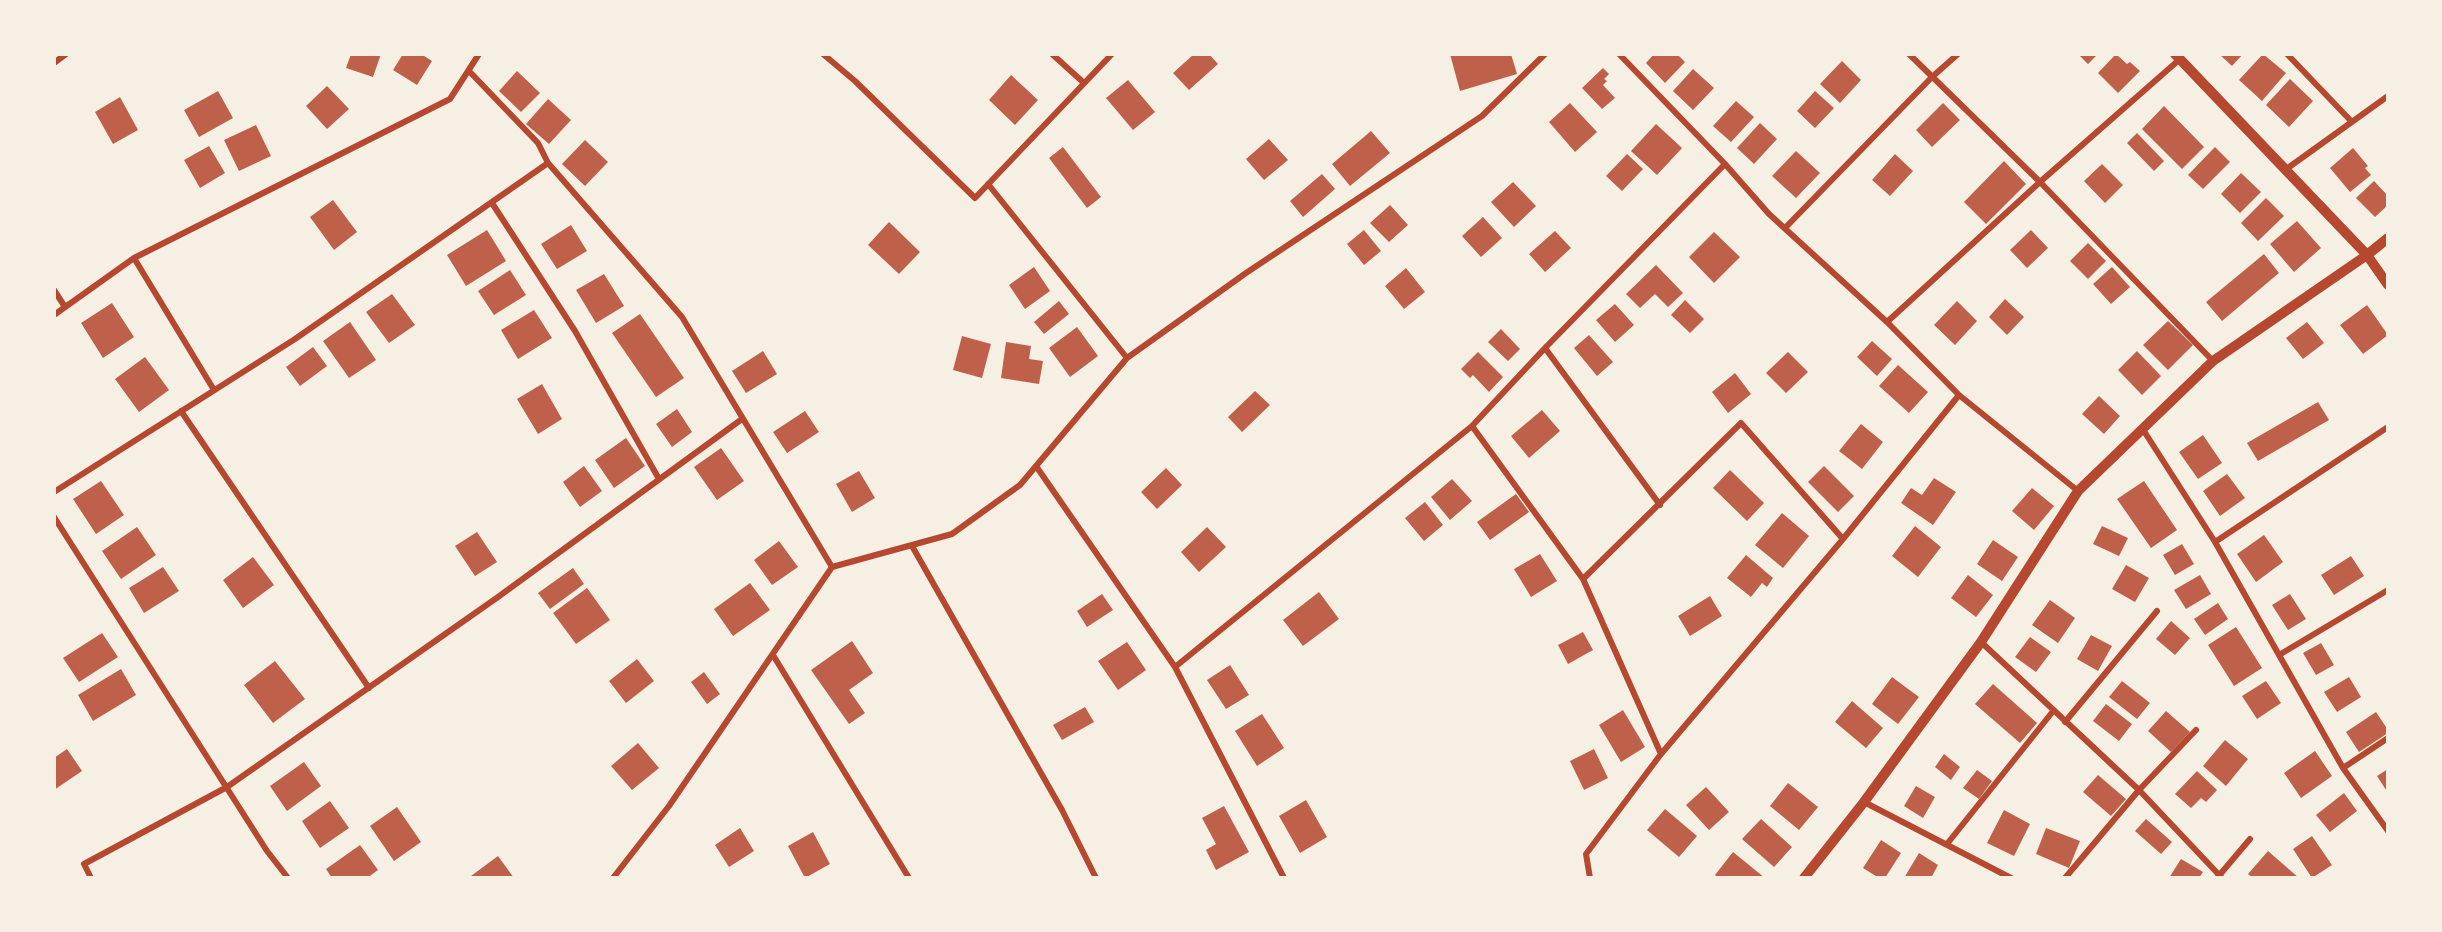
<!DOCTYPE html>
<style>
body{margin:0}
#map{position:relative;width:2442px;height:932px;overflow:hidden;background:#f6efe4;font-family:"Fira Sans Condensed",sans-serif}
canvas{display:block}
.frame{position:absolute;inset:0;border:56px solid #f6efe4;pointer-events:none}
</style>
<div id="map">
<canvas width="2442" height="932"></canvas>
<div class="frame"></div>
</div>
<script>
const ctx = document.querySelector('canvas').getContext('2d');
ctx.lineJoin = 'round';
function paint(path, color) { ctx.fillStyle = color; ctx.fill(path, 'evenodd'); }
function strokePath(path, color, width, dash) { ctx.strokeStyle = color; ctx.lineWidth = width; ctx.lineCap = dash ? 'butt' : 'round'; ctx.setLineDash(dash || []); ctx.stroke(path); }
const building = new Path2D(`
 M351 54H381L373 77 346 68Z
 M403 54H421L432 61 417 85 393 70Z
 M1194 54H1209L1218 64 1189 90 1173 73Z
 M1450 54H1511L1517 74 1460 91Z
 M1654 54H1677L1685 62 1665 83 1646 63Z
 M2078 54H2098L2088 64Z
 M2116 54 2127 64 2130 62 2140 71 2118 93 2098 73Z
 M2219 54H2243L2232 66Z
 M2263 54 2286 73 2262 101 2239 80Z
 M1842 61 1861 80 1840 103 1820 84Z
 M1603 68 1609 74 1604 79 1607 81 1603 85 1615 98 1602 109 1582 88Z
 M1693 69 1714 88 1693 110 1673 91Z
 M517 71 540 93 521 112 499 91Z
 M1011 75 1038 100 1015 125 989 100Z
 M2290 79 2313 101 2289 127 2266 105Z
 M1128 80 1155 112 1133 130 1106 98Z
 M327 86 349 109 327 129 306 106Z
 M218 91 233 118 199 137 184 110Z
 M1815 91 1834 108 1815 128 1797 111Z
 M120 97 138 130 113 144 95 112Z
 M548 99 571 120 549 144 526 124Z
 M1736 101 1754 117 1731 142 1713 126Z
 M1570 103 1597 132 1575 152 1549 122Z
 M1943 103 1960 120 1932 147 1916 130Z
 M2164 106 2204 147 2182 169 2142 129Z
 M1760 123 1777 139 1754 164 1737 148Z
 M1656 124 1682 148 1657 175 1631 151Z
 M256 125 271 156 239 171 224 140Z
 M1371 131 1390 153 1350 186 1332 164Z
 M2137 133 2164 161 2154 171 2127 143Z
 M1269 139 1288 160 1264 180 1246 159Z
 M585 140 608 162 585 186 562 164Z
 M209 146 225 173 200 188 184 160Z
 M1063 147 1101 197 1087 208 1049 158Z
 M2215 147 2230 162 2203 189 2188 175Z
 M2353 148 2368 166 2365 168 2371 175 2350 192 2330 168Z
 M1796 151 1820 173 1796 198 1772 176Z
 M1627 154 1643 169 1622 191 1606 176Z
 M1895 154 1913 171 1890 196 1872 180Z
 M2004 161 2026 184 1986 224 1964 202Z
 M2102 164 2123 185 2105 203 2084 181Z
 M2241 173 2261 192 2240 213 2221 194Z
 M1322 174 1335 189 1303 217 1290 201Z
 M2374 181 2388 196V205L2375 217 2356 198Z
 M1513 182 1536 206 1514 227 1491 202Z
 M2266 198 2284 216 2258 241 2241 223Z
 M333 200 357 232 334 250 310 217Z
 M1390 205 1408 225 1389 242 1370 223Z
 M1483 217 1502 238 1481 257 1462 236Z
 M2297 221 2321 248 2294 272 2270 244Z
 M889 222 920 252 899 274 868 245Z
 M571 225 587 251 557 269 541 244Z
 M487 230 506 261 466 286 447 255Z
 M1364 230 1381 251 1364 265 1347 244Z
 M2031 230 2048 248 2027 268 2010 250Z
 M1555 231 1571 248 1545 272 1529 254Z
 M1714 232 1740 257 1714 283 1689 257Z
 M2088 243 2106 261 2088 279 2070 261Z
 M2264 254 2279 273 2222 321 2206 302Z
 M1656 265 1683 293 1668 307 1655 294 1640 308 1626 294Z
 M1034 267 1050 291 1025 309 1009 285Z
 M2112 267 2130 287 2111 304 2093 284Z
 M1406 268 1425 292 1404 309 1385 286Z
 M510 270 526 295 494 315 478 291Z
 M604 274 624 306 596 323 576 290Z
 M392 294 415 325 389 343 366 312Z
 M2005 299 2024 317 2007 335 1989 317Z
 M1685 300 1704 319 1690 333 1671 315Z
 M1059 301 1069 314 1044 334 1034 322Z
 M1957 301 1977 321 1955 345 1934 325Z
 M112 303 134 337 103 358 81 323Z
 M1615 304 1634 325 1615 342 1596 320Z
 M2367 305 2388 335 2363 354 2340 325Z
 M534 310 552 338 518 359 501 330Z
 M640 314 684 378 656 397 612 333Z
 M2168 321 2193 345 2168 370 2143 345Z
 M350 322 376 360 349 378 323 341Z
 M2307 322 2324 343 2303 359 2286 338Z
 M1077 327 1098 356 1070 377 1049 348Z
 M1501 329 1520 349 1508 361 1488 342Z
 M1589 335 1613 362 1597 376 1574 348Z
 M962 336 991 344 982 378 953 370Z
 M1872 341 1892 359 1877 376 1857 357Z
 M1006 342 1031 346 1029 359 1043 361 1039 384 1001 378Z
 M313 347 327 366 300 386 286 367Z
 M763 351 777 374 746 393 732 371Z
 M2137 351 2161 376 2142 395 2118 370Z
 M1478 352 1503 377 1489 392 1473 375 1470 378 1461 369Z
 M1788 352 1808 372 1786 393 1766 373Z
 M145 357 169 390 139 412 115 379Z
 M1898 365 1928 392 1909 413 1879 386Z
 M1735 373 1751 394 1728 413 1712 392Z
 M542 384 562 419 538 434 517 399Z
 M1255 391 1270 405 1242 432 1228 417Z
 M2099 396 2120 416 2104 434 2082 414Z
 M2318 402 2329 420 2258 461 2247 443Z
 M677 409 692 432 672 447 656 424Z
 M1542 410 1560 431 1529 458 1511 436Z
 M805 411 819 432 787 453 773 432Z
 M1861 424 1883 442 1862 469 1839 451Z
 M2203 435 2222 463 2198 479 2179 452Z
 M626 438 645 466 614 488 595 460Z
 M721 448 744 481 717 500 694 467Z
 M584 466 602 491 580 507 563 482Z
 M1824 466 1854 496 1838 512 1808 482Z
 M1166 468 1182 485 1157 509 1141 492Z
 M1730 470 1764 503 1747 521 1713 488Z
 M859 471 875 498 852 512 836 484Z
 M2227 474 2245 498 2220 516 2203 491Z
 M1934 478 1956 492 1933 525 1901 503 1911 488 1922 495Z
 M1452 479 1472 501 1450 520 1431 497Z
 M101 481 124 515 96 534 73 499Z
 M2144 481 2177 530 2151 548 2117 499Z
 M2032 488 2054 506 2034 530 2012 511Z
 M1516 494 1529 512 1490 540 1477 522Z
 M1425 502 1443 525 1424 541 1405 518Z
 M1782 513 1809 536 1783 568 1755 545Z
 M1915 526 1941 547 1918 577 1892 556Z
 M2102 526 2128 538 2119 556 2093 544Z
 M137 527 156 555 121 579 102 551Z
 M1207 527 1226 547 1199 572 1181 552Z
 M477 532 497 562 475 576 455 546Z
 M2264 535 2283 562 2256 582 2237 554Z
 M1993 540 2018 557 2002 581 1977 564Z
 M779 541 798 567 772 585 754 560Z
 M2182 544 2194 564 2175 575 2163 555Z
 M1540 554 1557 581 1531 597 1514 569Z
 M1746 555 1773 578 1767 587 1762 583 1751 597 1727 578Z
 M2351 556 2364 576 2334 595 2321 575Z
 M253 557 274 585 243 608 223 580Z
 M2126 565 2149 578 2135 602 2112 589Z
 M163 567 179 591 144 613 129 588Z
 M573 568 584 584 550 609 538 593Z
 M1968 575 1993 595 1976 617 1951 598Z
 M2200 575 2211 594 2186 609 2174 590Z
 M750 583 770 610 733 636 714 609Z
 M587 588 610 620 576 644 553 613Z
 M1319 592 1339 619 1303 646 1283 620Z
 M1102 594 1113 610 1087 627 1077 611Z
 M2290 594 2306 619 2288 630 2272 605Z
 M1710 596 1722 616 1690 636 1678 616Z
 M2050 600 2075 618 2058 643 2032 625Z
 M2218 603 2228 619 2205 635 2194 619Z
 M2171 621 2190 638 2175 655 2156 639Z
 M2236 627 2262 668 2234 686 2208 645Z
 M1583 632 1593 650 1568 664 1558 645Z
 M102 633 118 657 79 682 63 658Z
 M2091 635 2112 646 2098 671 2077 659Z
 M2030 637 2051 652 2036 672 2015 657Z
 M852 641 873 673 849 690 865 713 849 724 811 670Z
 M1127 642 1146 670 1118 690 1098 661Z
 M2321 643 2334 665 2316 675 2303 653Z
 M637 659 654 681 626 703 609 681Z
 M275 661 305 699 273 723 244 685Z
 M1230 665 1249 695 1226 709 1207 680Z
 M121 669 136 695 93 721 78 695Z
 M704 672 720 694 707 704 691 682Z
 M1892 677 1919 697 1898 724 1872 704Z
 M2349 677 2361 697 2337 712 2324 692Z
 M2122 681 2150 703 2137 719 2109 697Z
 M2266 681 2281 703 2257 719 2242 696Z
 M1993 684 2037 723 2020 743 1975 704Z
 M1852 701 1883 728 1866 748 1835 722Z
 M2106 704 2132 724 2119 741 2093 721Z
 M1085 707 1094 722 1062 740 1053 725Z
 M1623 710 1645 747 1621 762 1599 725Z
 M2166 711 2190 732 2171 752 2148 731Z
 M2376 712 2388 730V733L2359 752 2346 732Z
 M1262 714 1284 748 1257 766 1235 731Z
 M2225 740 2248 759 2226 786 2203 766Z
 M638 743 659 768 632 790 611 766Z
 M67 749 82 771 54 790V758Z
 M1594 749 1608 778 1584 790 1570 761Z
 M2315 751 2332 776 2301 798 2284 773Z
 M1944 754 1960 767 1951 780 1935 767Z
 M304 762 321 786 287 811 270 786Z
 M2388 769V793L2377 776Z
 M1977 770 1992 781 1979 799 1963 788Z
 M2197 771 2217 790 2206 802 2201 798 2191 808 2175 794Z
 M2098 775 2126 799 2111 816 2083 792Z
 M1788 783 1818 807 1799 830 1770 806Z
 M1916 786 1935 797 1923 818 1904 806Z
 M1706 787 1729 812 1709 830 1686 805Z
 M2344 793 2357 811 2330 832 2316 815Z
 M1306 800 1327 837 1300 853 1279 816Z
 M330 801 349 828 320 848 302 821Z
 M1224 806 1249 852 1216 870 1206 850 1216 844 1202 818Z
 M397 807 421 842 394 861 370 826Z
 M1665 809 1697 836 1679 857 1647 830Z
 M2004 810 2030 824 2014 856 1987 843Z
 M1761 819 1792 847 1774 867 1742 839Z
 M2146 819 2172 842 2161 854 2135 831Z
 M740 828 754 851 729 867 715 845Z
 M2046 828 2080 841 2069 868 2036 854Z
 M813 832 830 864 805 878 788 846Z
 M2312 836 2332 865 2312 878 2293 849Z
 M1881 840 1901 853 1885 878H1879L1863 868Z
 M360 845 378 870 367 878H332L326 869Z
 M2268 851 2299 878H2253L2248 874Z
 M1733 852 1765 878H1718L1715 875Z
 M1919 853 1938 865 1931 878H1904Z
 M498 856 514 878H472L471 876Z
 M2181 859 2203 872 2199 878H2169Z`);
const minor = new Path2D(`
 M823 54 855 81 975 198 1112 54
 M1052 54 1084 83
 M1619 54 1725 164 1769 214 1887 322 1959 395 2078 491
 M1909 54 2040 182 2213 361
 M2287 54 2352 122
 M54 63 66 54
 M548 163 682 317 832 567
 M2285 170 2388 96
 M988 184 1127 358
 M492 203 575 331 659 479
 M1785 228 1932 77 1958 54
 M134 258 214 390
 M54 290 65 307
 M54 315 134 258 450 99 479 54
 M1887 322 2040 182 2180 59
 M1545 348 1660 505
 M181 411 369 688
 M1472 426 1583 579 1661 754
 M2142 428 2215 542 2343 768 2388 831
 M1036 466 1175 667 1284 878
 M54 492 295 339 548 163 538 143 469 71
 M54 517 267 851 288 878
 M2215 542 2388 427
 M912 546 1062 810 1096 878
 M1583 579 1741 423 1843 539
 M1981 642 2139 790 2222 878
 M773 655 909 878
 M2279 655 2388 590
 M1175 667 1472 426 1545 348 1725 164
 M2065 722 2157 611
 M2343 768 2388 738
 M1864 802 2011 878
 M1947 844 2054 710
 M91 878 84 864 227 787 498 597 742 419
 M613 878 669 806 832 567 952 534 1020 485 1127 358 1246 273 1482 116 1545 54
 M1590 878 1586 854 1661 754 1843 539 1959 395
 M2065 878 2139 790 2196 730
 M2217 878 2250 839`);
const tertiary = new Path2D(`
 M2175 54 2367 255 2388 285
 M1804 878 1864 802 1981 642 2078 491 2213 361 2367 255 2388 238`);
paint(building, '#bf614a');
strokePath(minor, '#b5482f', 6);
strokePath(tertiary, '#b5482f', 10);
</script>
